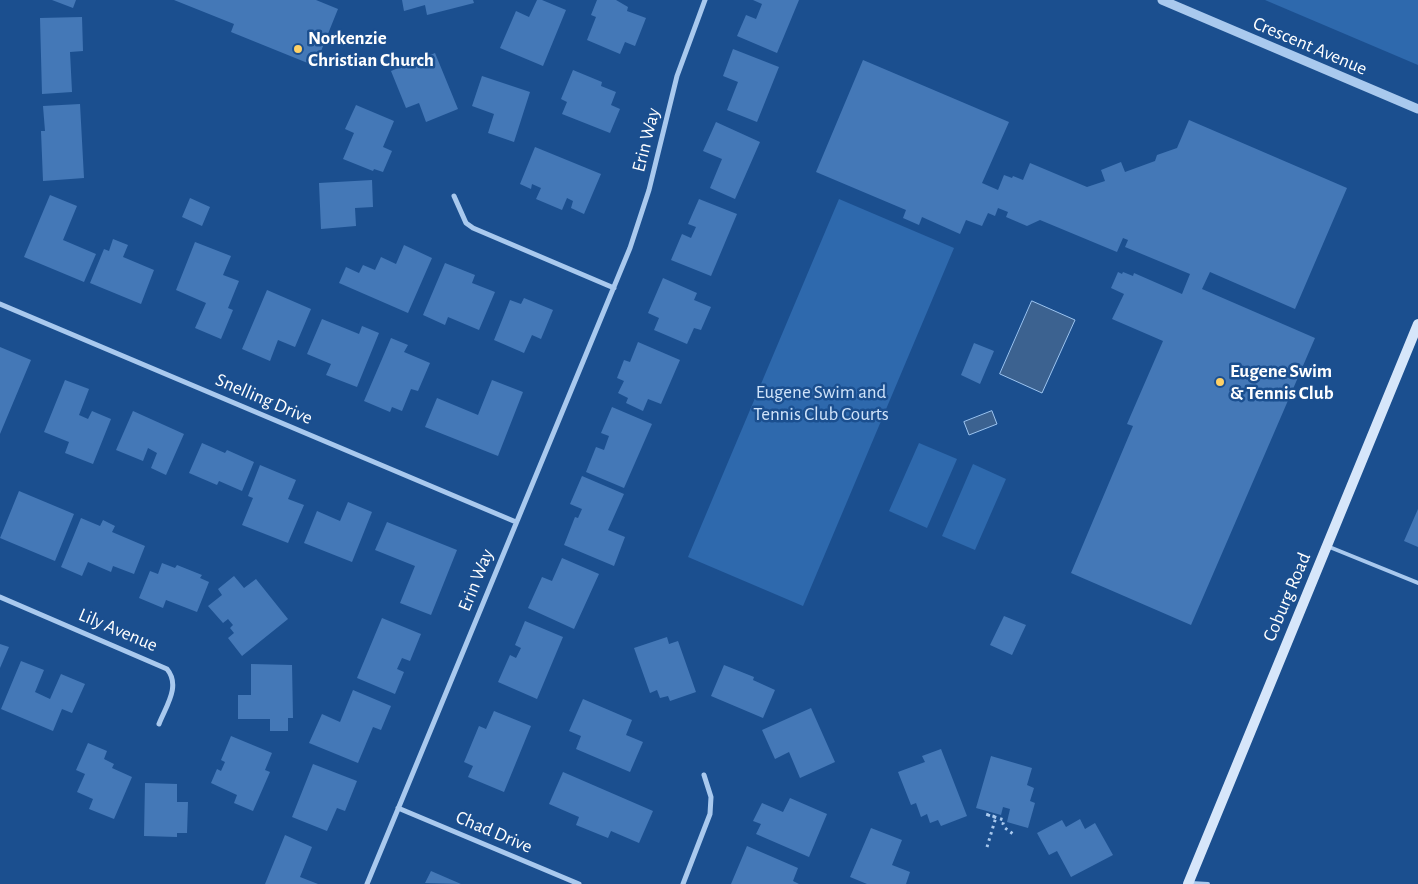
<!DOCTYPE html>
<style>
body{margin:0}
canvas{display:block;background:#1b4f8f}
</style>
<canvas width="1418" height="884"></canvas>
<script>
const ctx = document.querySelector('canvas').getContext('2d');
ctx.lineJoin = 'round';
function paint(path, color) { ctx.fillStyle = color; ctx.fill(path, 'evenodd'); }
function strokePath(path, color, width, dash) { ctx.strokeStyle = color; ctx.lineWidth = width; ctx.lineCap = dash ? 'butt' : 'round'; ctx.setLineDash(dash || []); ctx.stroke(path); }
function label(font, color, halo, rows, align = 'center') {
  ctx.font = font + ' "Alegreya Sans",sans-serif'; ctx.lineWidth = 5; ctx.setLineDash([]); ctx.textBaseline = 'middle'; ctx.strokeStyle = halo; ctx.fillStyle = color; for (const [text, x, y, turn = 0] of rows) {
    ctx.save(); ctx.translate(x, y); ctx.rotate((+turn || 0) * Math.PI / 180); ctx.textAlign = isNaN(turn) ? turn : align; if (halo) ctx.strokeText(text, 0, 0); ctx.fillText(text, 0, 0); ctx.restore();
  }
}
const green = new Path2D(`
 M1265 0H1418V65Z
 M839 199 954 248 803 606 688 557Z
 M919 443 957 459 927 528 889 511Z
 M973 464 1006 479 975 550 942 536Z`);
const water = new Path2D(`
 M1032 301 1075 320 1042 393 1000 374Z
 M992 411 997 424 969 435 964 422Z`);
const building = new Path2D(`
 M52 0H76L73 8Z
 M174 0H316L338 9 315 66 231 32 234 24Z
 M402 0H473L474 3 427 15 425 5 404 11Z
 M537 0H542L566 10 543 66 500 48 516 11 529 17Z
 M597 0H616L628 7 627 11 646 18 635 46 625 42 620 54 587 40 596 17 591 15Z
 M753 0H799L777 53 737 36 746 15 756 19 762 4Z
 M82 17 83 51 70 52 72 92 42 94 40 18Z
 M733 49 779 67 757 122 727 110 738 82 723 76Z
 M435 53 458 109 426 122 419 103 406 108 391 71Z
 M863 60 1009 122 982 183 998 190 1004 175 1012 178 1013 176 1023 180 1030 163 1087 187 1105 181 1101 170 1121 162 1125 172 1155 161 1157 155 1177 148 1189 120 1347 188 1295 309 1210 272 1202 289 1315 338 1191 625 1071 573 1133 426 1127 424 1163 341 1112 319 1124 294 1111 288 1118 272 1122 274 1123 272 1133 276 1134 273 1182 294 1190 274 1125 247 1128 240 1123 238 1117 252 1040 220 1027 226 1006 217 1008 212 998 208 995 216 988 213 982 226 966 220 960 234 922 217 919 225 903 218 906 210 816 172Z
 M573 70 602 82 601 86 616 92 611 105 620 109 610 133 562 114 567 102 561 99Z
 M482 76 530 92 514 142 488 133 494 114 472 106Z
 M80 104 84 178 43 181 41 131H45L43 106Z
 M356 105 394 121 383 147 392 151 383 172 374 169 373 171 343 159 354 133 345 129Z
 M716 122 760 142 735 199 710 188 722 159 703 151Z
 M535 147 601 174 584 214 571 208 573 201 567 198 562 210 536 199 541 188 532 184 531 189 520 184Z
 M372 180 373 207 355 208 356 226 321 229 319 183Z
 M50 195 77 206 63 240 96 254 84 282 24 257Z
 M190 198 210 207 202 226 182 217Z
 M699 199 737 214 711 276 671 260 682 234 691 238 696 227 688 224Z
 M113 239 128 245 123 257 154 270 141 304 90 283 104 249 109 251Z
 M195 242 231 256 223 275 239 281 228 308 233 310 221 339 195 328 206 303 176 290Z
 M404 245 432 258 408 313 339 283 346 267 359 273 363 265 375 270 381 257 396 264Z
 M445 263 475 275 472 283 495 292 479 330 448 317 445 325 423 315Z
 M663 278 697 293 694 300 711 307 701 330 694 328 687 344 654 330 659 318 648 313Z
 M267 290 311 309 295 347 278 340 270 361 242 349Z
 M524 298 553 310 541 339 532 335 524 353 494 340 510 300 521 304Z
 M322 319 359 334 362 326 379 333 357 387 326 375 331 364 307 354Z
 M391 338 408 345 404 352 430 363 418 391 411 389 402 411 392 407 390 412 364 401Z
 M638 342 680 360 661 404 648 399 643 411 626 403 628 398 618 393 624 381 617 378 624 360 630 362Z
 M974 343 994 351 980 384 961 375Z
 M0 347 31 360 0 434Z
 M65 380 89 389 79 415 88 419 92 411 111 419 93 464 65 453 69 442 44 432Z
 M492 380 523 392 498 456 425 427 437 398 478 415Z
 M612 407 652 424 624 488 586 472 596 447 604 450 609 436 601 433Z
 M133 411 184 434 166 475 151 468 157 453 148 448 143 461 116 450Z
 M202 443 225 453 227 450 254 462 242 491 219 481 217 485 189 473Z
 M260 465 296 480 288 499 304 505 288 543 242 525 253 498 248 496Z
 M582 476 624 494 608 530 625 537 614 566 564 545 575 517 578 518 582 509 570 504Z
 M19 491 74 514 55 561 0 538Z
 M348 502 372 512 352 562 304 543 317 511 340 521Z
 M1418 509V547L1404 541Z
 M81 518 100 526 103 520 115 526 112 532 145 546 134 574 113 566 111 572 88 562 82 576 61 567Z
 M387 522 457 550 431 615 400 603 415 566 375 550Z
 M562 558 599 574 574 629 528 608 542 577 552 581Z
 M162 563 175 568 177 565 202 575 200 578 209 582 197 612 166 600 163 608 139 598 150 571 158 574Z
 M234 576 244 588 256 579 288 619 242 656 228 638 234 633 230 628 233 625 228 619 223 623 208 606 222 595 218 589Z
 M1004 616 1026 625 1012 655 990 645Z
 M382 618 421 634 410 661 402 658 397 669 404 672 395 694 357 678Z
 M525 621 563 637 537 699 498 682 510 655 516 658 521 648 515 645Z
 M667 637 669 644 678 641 696 692 670 701 668 696 660 698 657 690 650 693 634 648Z
 M0 644 9 647 0 668Z
 M21 661 44 670 35 692 50 699 61 674 85 684 72 713 62 709 53 731 1 709Z
 M251 664 292 665 293 718H288V731H270V719H238V695H251Z
 M724 665 754 677 753 680 775 690 763 718 711 696Z
 M353 690 391 706 381 730 373 727 358 763 309 743 322 714 340 722Z
 M583 699 632 720 626 735 643 742 630 772 576 749 581 736 569 731Z
 M811 708 835 762 800 778 789 752 775 759 762 730Z
 M494 711 531 726 504 792 468 777 473 766 464 762 479 726 486 729Z
 M231 736 272 753 265 770 270 772 253 811 234 803 237 795 211 783 217 769 221 771 225 762 221 760Z
 M88 743 107 751 104 759 114 764 112 768 132 777 114 819 89 809 93 799 77 792 85 774 76 770Z
 M941 749 967 816 941 826 938 820 930 823 927 814 921 817 916 803 911 805 898 772 925 762 922 756Z
 M991 756 1032 768 1027 785 1034 788 1030 801 1035 803 1028 828 1007 822 1010 809 1003 807 1001 815 976 808Z
 M313 764 357 781 345 811 337 808 327 831 292 817Z
 M563 772 653 811 639 843 611 831 608 838 576 825 579 817 549 804Z
 M145 783 177 784V802H188L187 833H177V837L144 836Z
 M790 798 827 814 809 857 756 834 761 824 753 821 762 803 783 812Z
 M1080 819 1085 829 1095 823 1113 855 1071 877 1057 851 1049 855 1037 833 1062 820 1066 827Z
 M871 828 902 840 892 865 910 872 906 884H867L850 877Z
 M285 835 312 847 300 877 318 884H265Z
 M747 846 798 868 793 881 799 884H731Z
 M431 871 461 884 425 883Z`);
const path = new Path2D(`
 M987 847 996 817 985 814 1004 820 1003 824 1005 828 1013 834`);
const service = new Path2D(`
 M1327 546 1418 583
 M1191 883 1208 884`);
const minor = new Path2D(`
 M454 196 466 223 473 228 614 288
 M0 304 516 522
 M0 597 167 669C181 686 166 706 159 724
 M398 808 579 884
 M367 884 630 248 649 190 677 76 705 0
 M683 884 710 814 711 797 704 775`);
const tertiary = new Path2D(`
 M1162 0 1418 109`);
const secondary = new Path2D(`
 M1188 884 1418 324`);
const markers = [
 [298,49,5,"#ffd166"],
 [1220,382,5,"#ffd166"]
];
const poiNames = [
 ["Norkenzie",308,38],
 ["Christian Church",308,60],
 ["Eugene Swim",1230,371],
 ["& Tennis Club",1230,393]
];
const streetNames = [
 ["Crescent Avenue",1310,46,23],
 ["Erin Way",646,140,-76],
 ["Snelling Drive",264,399,23],
 ["Erin Way",476,580,-68],
 ["Coburg Road",1287,597,-67],
 ["Lily Avenue",118,630,23],
 ["Chad Drive",494,832,23]
];
const parkNames = [
 ["Eugene Swim and",821,392],
 ["Tennis Club Courts",821,414]
];
paint(green, '#2e69ad');
paint(water, '#3c6290');
strokePath(water, '#9cc4f0', 1);
paint(building, '#4478b7');
strokePath(path, '#a9c9ee', 3, [2.5, 4]);
strokePath(service, '#a9c9ee', 4);
strokePath(minor, '#a9c9ee', 5);
strokePath(tertiary, '#a9c9ee', 9);
strokePath(secondary, '#d6e6fa', 10);
for (const [x, y, r, color] of markers) { const dot = new Path2D(); dot.arc(x, y, r, 0, 2 * Math.PI); ctx.fillStyle = color; ctx.fill(dot); strokePath(dot, '#1b4f8f', 2); }
label('bold 19px', '#fff', '#1b4f8f', poiNames, 'left');
label('19px', '#fff', '#1b4f8f', streetNames);
label('19px', '#cfe3fa', '#1b4f8f', parkNames);
</script>
